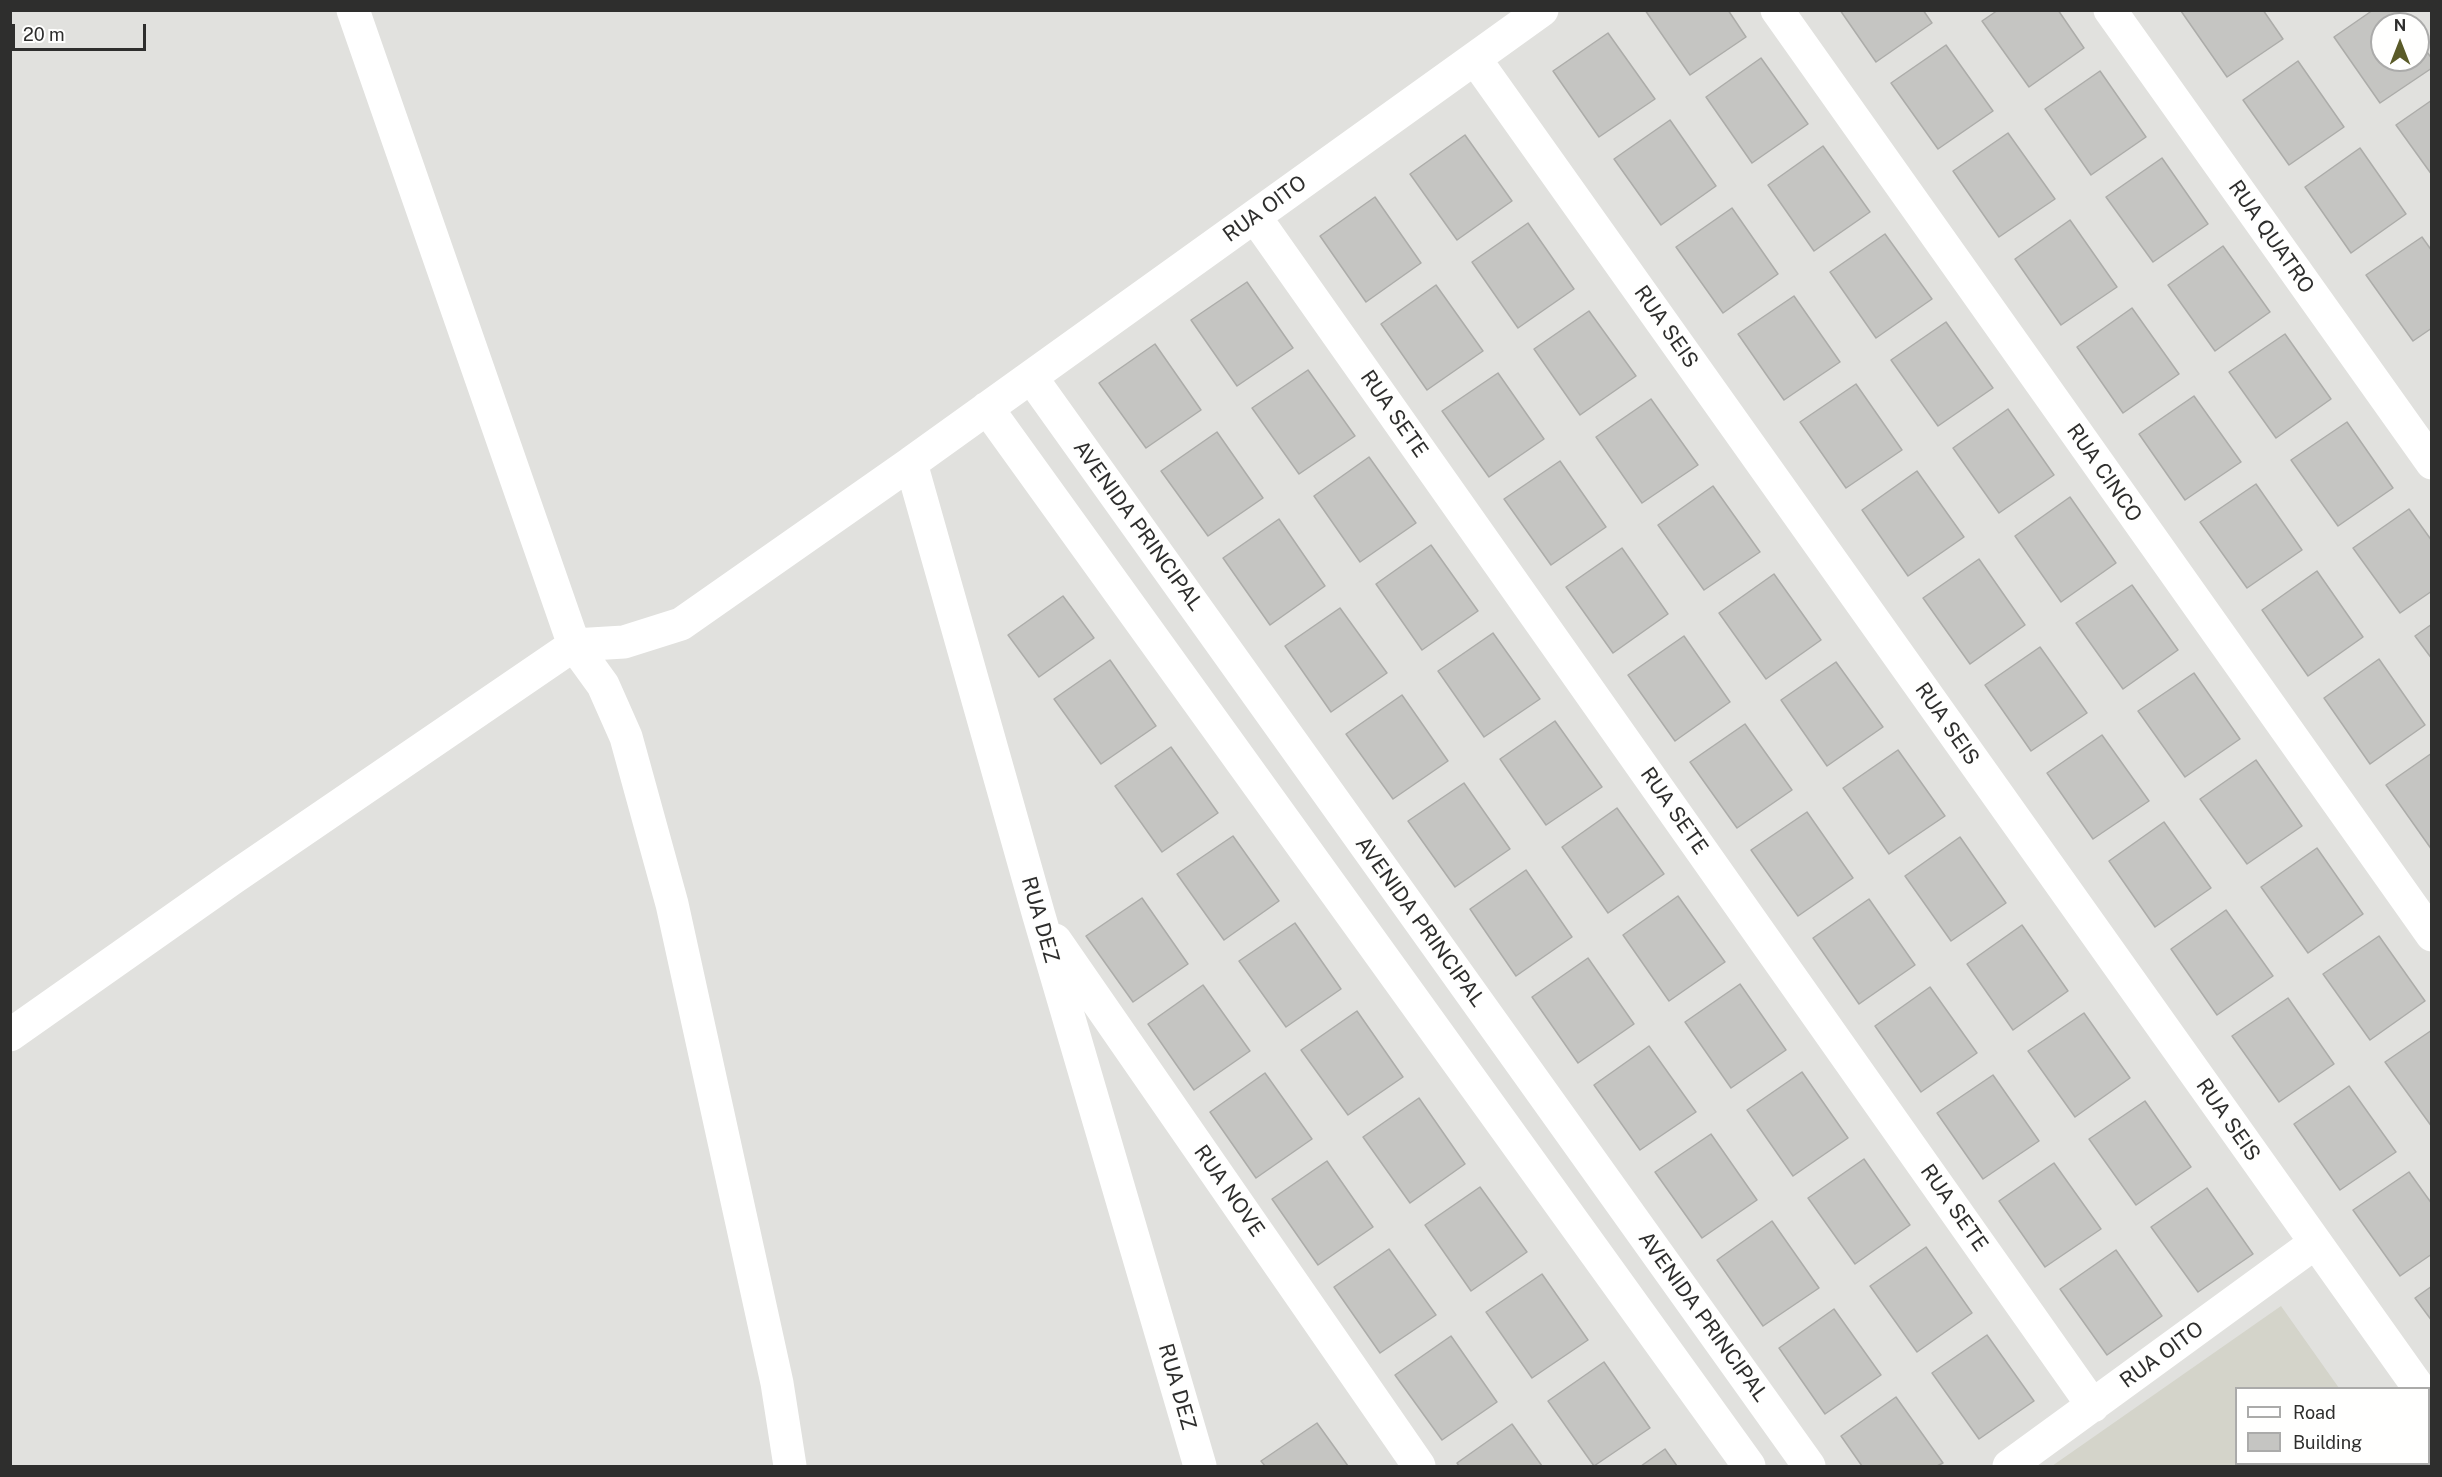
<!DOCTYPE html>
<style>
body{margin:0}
#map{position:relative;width:2442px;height:1477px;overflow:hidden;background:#e1e1de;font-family:"Public Sans",sans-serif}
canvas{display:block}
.frame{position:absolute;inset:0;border:12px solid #2e2e2d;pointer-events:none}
.legend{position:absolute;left:2235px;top:1387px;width:195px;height:78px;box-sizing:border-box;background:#fffffe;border:2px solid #ababaa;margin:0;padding:8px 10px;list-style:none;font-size:18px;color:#2e2e2d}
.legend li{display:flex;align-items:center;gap:12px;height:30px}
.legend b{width:30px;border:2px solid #ababaa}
.north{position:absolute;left:2370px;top:12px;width:60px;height:60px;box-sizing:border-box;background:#fffffe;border:2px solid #ababaa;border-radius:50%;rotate:0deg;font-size:16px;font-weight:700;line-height:24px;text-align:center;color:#2e2e2d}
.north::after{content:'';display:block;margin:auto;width:21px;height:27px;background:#5a5b28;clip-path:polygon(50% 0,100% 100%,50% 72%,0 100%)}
.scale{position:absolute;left:12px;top:24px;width:134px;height:27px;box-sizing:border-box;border:3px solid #2e2e2d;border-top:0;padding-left:8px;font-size:18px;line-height:21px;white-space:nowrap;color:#2e2e2d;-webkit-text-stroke:4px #fffffe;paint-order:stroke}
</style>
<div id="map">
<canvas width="2442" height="1477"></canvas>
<div class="frame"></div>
<ul class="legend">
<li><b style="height:8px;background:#fff"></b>Road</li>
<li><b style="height:16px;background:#c5c5c2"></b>Building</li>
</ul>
<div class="north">N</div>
<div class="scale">20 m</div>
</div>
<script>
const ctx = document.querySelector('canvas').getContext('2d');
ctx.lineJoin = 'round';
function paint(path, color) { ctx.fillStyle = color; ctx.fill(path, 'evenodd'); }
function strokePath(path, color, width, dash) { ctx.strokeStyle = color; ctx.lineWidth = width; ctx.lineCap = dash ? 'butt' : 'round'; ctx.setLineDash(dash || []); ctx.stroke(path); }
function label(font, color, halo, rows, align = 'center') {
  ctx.font = font + ' "Public Sans",sans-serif'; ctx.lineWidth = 4.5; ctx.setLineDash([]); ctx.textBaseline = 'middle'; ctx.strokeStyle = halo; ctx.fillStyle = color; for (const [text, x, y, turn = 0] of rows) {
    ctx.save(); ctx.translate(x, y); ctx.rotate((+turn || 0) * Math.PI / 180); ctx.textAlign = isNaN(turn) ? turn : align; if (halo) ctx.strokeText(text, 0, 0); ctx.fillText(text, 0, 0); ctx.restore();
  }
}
const built = new Path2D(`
 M2281 1306 2339 1388H2236V1464H2392L2395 1466H2052Z`);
const building = new Path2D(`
 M1645 10H1728L1746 37 1690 75Z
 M1840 10H1923L1932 23 1876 62Z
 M1998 10H2058L2084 48 2029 87 1982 21Z
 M2263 10 2283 39 2227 77 2181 11Z
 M2373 10H2398L2407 24H2382V60H2418V39L2432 59V68L2380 103 2334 37Z
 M1608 33 1655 99 1599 137 1553 71Z
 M1946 45 1993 111 1938 149 1891 83Z
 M1761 58 1808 124 1752 163 1706 97Z
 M2298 61 2344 127 2289 165 2243 100Z
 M2100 71 2146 137 2091 175 2045 109Z
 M2432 100V175L2396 125Z
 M1670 120 1716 186 1661 225 1614 159Z
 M2008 133 2055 199 1999 237 1953 171Z
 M1465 135 1512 201 1457 240 1410 174Z
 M1823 146 1870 212 1814 251 1768 185Z
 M2360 148 2406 214 2351 253 2305 187Z
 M2162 158 2208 224 2153 262 2106 197Z
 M1375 197 1421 263 1366 302 1320 236Z
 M1732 208 1778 274 1723 313 1676 247Z
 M2070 220 2117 287 2061 325 2015 259Z
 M1528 223 1574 289 1518 328 1472 262Z
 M1885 234 1932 299 1876 338 1830 272Z
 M2422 237 2432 251V328L2413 341 2366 275Z
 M2223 246 2270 312 2215 351 2168 285Z
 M1247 282 1293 348 1237 386 1191 320Z
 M1436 285 1483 351 1427 390 1381 324Z
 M1794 296 1840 362 1784 400 1738 334Z
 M2132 308 2179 374 2123 413 2077 347Z
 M1589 311 1636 376 1580 415 1534 349Z
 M1946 322 1993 388 1938 426 1891 360Z
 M2285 334 2331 399 2276 438 2229 372Z
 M1155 344 1201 410 1146 448 1099 383Z
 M1308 370 1355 436 1299 474 1252 408Z
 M1498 373 1544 439 1489 477 1442 411Z
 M1856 384 1902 450 1846 488 1800 422Z
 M2194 396 2241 462 2185 500 2139 434Z
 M1651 399 1698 465 1642 503 1596 437Z
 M2008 409 2054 475 1999 513 1953 448Z
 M2347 422 2393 488 2338 526 2291 460Z
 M1217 432 1263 498 1208 536 1161 471Z
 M1369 457 1416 523 1360 562 1314 496Z
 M1560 461 1606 527 1551 565 1504 499Z
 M1917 471 1964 537 1908 576 1862 510Z
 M2256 484 2302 550 2247 588 2200 522Z
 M1713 486 1760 552 1704 590 1658 525Z
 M2070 497 2116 563 2061 602 2015 536Z
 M2409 509 2432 541V591L2400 613 2353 548Z
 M1279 519 1325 586 1270 625 1223 558Z
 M1431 545 1478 611 1422 650 1376 584Z
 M1622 548 1668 614 1613 653 1566 587Z
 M1979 559 2025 625 1970 664 1923 598Z
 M2317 571 2363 637 2308 676 2262 610Z
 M1774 574 1821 640 1766 679 1719 613Z
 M2132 585 2178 650 2123 689 2076 623Z
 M1063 596 1094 638 1039 677 1008 635Z
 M1340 608 1387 673 1331 712 1285 646Z
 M2432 624V659L2415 636Z
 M1493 633 1540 699 1484 737 1438 671Z
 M1684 636 1730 702 1675 741 1628 675Z
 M2040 647 2087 713 2031 751 1985 685Z
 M2379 659 2425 725 2370 764 2324 698Z
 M1110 660 1156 726 1101 764 1054 699Z
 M1836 662 1883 727 1827 766 1781 700Z
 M2194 673 2240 739 2185 777 2138 711Z
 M1402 695 1448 761 1393 799 1346 734Z
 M1555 721 1602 787 1546 825 1500 759Z
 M1745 724 1792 790 1737 828 1690 762Z
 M2102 735 2149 801 2093 839 2047 773Z
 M1171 747 1218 813 1162 852 1115 786Z
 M1898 750 1945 816 1889 854 1843 788Z
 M2432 753V850L2386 785Z
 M2256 760 2302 826 2247 864 2200 799Z
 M1464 783 1510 849 1455 887 1408 821Z
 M1617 808 1664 874 1608 913 1562 847Z
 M1807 812 1853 878 1798 916 1751 850Z
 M2164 822 2211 888 2155 927 2109 861Z
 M1233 836 1279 901 1224 940 1177 874Z
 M1960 837 2006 903 1951 941 1905 876Z
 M2317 848 2363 914 2308 953 2261 887Z
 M1526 870 1572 937 1516 976 1470 909Z
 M1678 896 1725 962 1669 1001 1623 935Z
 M1142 898 1188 964 1133 1002 1086 936Z
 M1869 899 1915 965 1859 1004 1813 938Z
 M2226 910 2273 976 2217 1015 2171 949Z
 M1295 923 1341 989 1286 1027 1239 961Z
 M2022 925 2068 991 2013 1030 1967 964Z
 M2379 936 2425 1001 2370 1040 2323 974Z
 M1588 958 1634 1024 1578 1063 1532 997Z
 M1740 984 1786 1050 1731 1088 1685 1022Z
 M1203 985 1250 1051 1194 1090 1148 1024Z
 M1930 987 1977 1053 1921 1092 1875 1026Z
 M2288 998 2334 1064 2279 1102 2232 1036Z
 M1357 1011 1403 1077 1348 1115 1301 1050Z
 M2084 1013 2130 1078 2075 1117 2028 1051Z
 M2432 1030V1127L2385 1062Z
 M1649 1046 1696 1112 1640 1150 1594 1085Z
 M1802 1072 1848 1138 1793 1176 1747 1110Z
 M1265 1073 1312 1139 1256 1178 1210 1112Z
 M1993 1075 2039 1141 1983 1179 1937 1113Z
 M2349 1086 2396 1152 2340 1190 2294 1124Z
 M1419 1098 1465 1164 1410 1203 1363 1137Z
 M2145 1101 2191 1167 2136 1205 2089 1139Z
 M1711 1134 1757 1200 1702 1238 1655 1172Z
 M1864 1159 1910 1225 1855 1264 1808 1198Z
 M1327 1161 1373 1227 1318 1265 1272 1199Z
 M2054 1163 2101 1229 2045 1267 1999 1201Z
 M2409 1172 2432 1204V1254L2400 1276 2353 1210Z
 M1480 1187 1527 1252 1471 1291 1425 1225Z
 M2207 1188 2253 1254 2198 1292 2151 1227Z
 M1772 1221 1819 1288 1763 1326 1717 1260Z
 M1926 1247 1972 1313 1917 1352 1870 1286Z
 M1389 1249 1436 1315 1380 1353 1334 1287Z
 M2116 1250 2162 1316 2107 1355 2060 1289Z
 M1542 1274 1588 1340 1532 1378 1486 1312Z
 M2432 1286V1321L2415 1298Z
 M1834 1309 1881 1375 1825 1414 1779 1348Z
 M1987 1335 2034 1401 1979 1439 1932 1373Z
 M1451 1336 1497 1402 1442 1440 1395 1375Z
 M1604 1362 1650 1428 1594 1466 1548 1401Z
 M1896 1397 1943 1463 1937 1466H1862L1841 1436Z
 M1317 1423 1348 1466H1265L1261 1461Z
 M1512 1424 1542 1466H1459L1457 1463Z
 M1665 1449 1677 1466H1641Z`);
const minor = new Path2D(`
 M353 10 574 645 603 685 626 737 672 904 777 1383 790 1466
 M1777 10 2432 935
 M2110 10 2432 463
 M1475 59 2419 1388
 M1255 217 2093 1406
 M1031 377 1809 1466
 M987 408 1749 1466
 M1055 940 1419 1466
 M10 1035 233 878 574 645 624 642 681 624 911 463
 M1200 1466 1039 916 911 463 1542 10
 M2009 1466 2315 1243`);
const streetNames = [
 ["RUA OITO",1265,209,-36],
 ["RUA QUATRO",2271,237,55],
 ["RUA SEIS",1666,327,55],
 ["RUA SETE",1394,414,55],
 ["RUA CINCO",2104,473,55],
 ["AVENIDA PRINCIPAL",1138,526,54],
 ["RUA SEIS",1947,724,55],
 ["RUA SETE",1674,811,55],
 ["RUA DEZ",1040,920,74],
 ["AVENIDA PRINCIPAL",1420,922,54],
 ["RUA SEIS",2228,1120,55],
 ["RUA NOVE",1229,1191,55],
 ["RUA SETE",1954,1208,55],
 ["AVENIDA PRINCIPAL",1703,1317,54],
 ["RUA OITO",2162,1355,-36],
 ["RUA DEZ",1177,1387,74]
];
paint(built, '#d4d4ca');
paint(building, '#c5c5c2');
strokePath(building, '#acaca9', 1.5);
strokePath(minor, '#fff', 33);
label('21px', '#2e2e2d', '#fffffe', streetNames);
</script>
